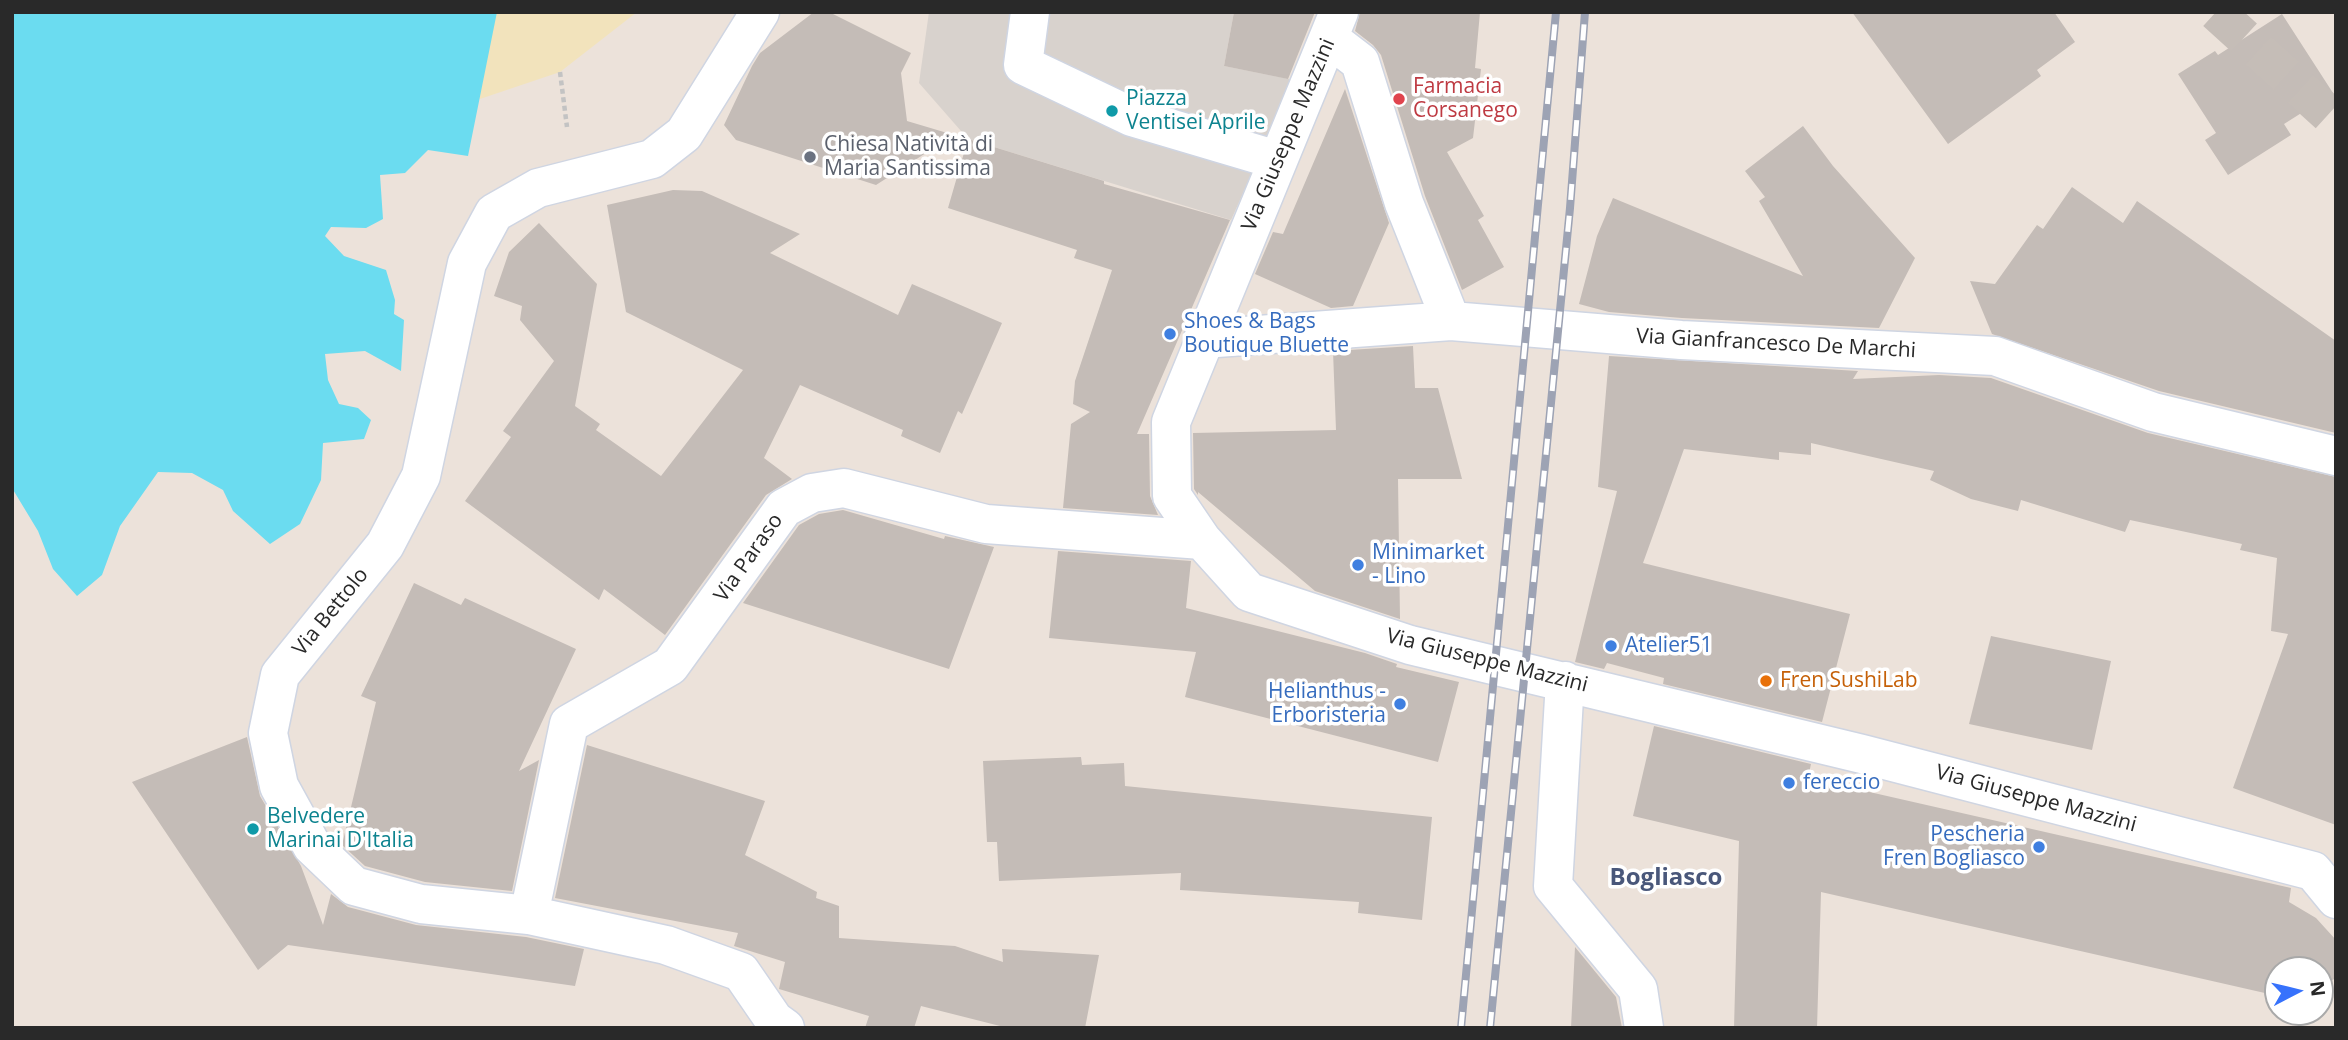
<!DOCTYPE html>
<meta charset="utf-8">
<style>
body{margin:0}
#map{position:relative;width:2348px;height:1040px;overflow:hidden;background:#ece2da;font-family:"Open Sans",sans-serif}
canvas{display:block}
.frame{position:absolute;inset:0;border:14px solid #292929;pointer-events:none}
.north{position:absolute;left:2264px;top:956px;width:70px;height:70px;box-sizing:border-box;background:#fff;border:2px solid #a9a9a9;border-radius:50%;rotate:83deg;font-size:19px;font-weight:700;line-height:28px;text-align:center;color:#292929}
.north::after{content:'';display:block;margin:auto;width:24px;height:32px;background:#3772fc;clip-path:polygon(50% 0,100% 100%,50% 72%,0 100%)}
</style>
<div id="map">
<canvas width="2348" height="1040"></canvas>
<div class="frame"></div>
<div class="north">N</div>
</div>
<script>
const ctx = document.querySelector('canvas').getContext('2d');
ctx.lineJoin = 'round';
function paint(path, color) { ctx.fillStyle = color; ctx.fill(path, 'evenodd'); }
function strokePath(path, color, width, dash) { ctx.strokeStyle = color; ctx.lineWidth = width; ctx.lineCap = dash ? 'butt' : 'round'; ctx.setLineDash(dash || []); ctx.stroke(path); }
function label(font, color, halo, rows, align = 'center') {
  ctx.font = font + ' "Open Sans",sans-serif'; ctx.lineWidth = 7; ctx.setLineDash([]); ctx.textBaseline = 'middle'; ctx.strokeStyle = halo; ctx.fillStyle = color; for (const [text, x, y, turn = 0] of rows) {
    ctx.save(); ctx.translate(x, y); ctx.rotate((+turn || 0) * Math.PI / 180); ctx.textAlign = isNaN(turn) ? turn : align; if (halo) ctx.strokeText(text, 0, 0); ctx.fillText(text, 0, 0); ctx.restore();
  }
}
const sand = new Path2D(`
 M492 12H637L560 72 471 102Z`);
const plaza = new Path2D(`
 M929 12H1234L1224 66 1294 80 1231 220 968 139 919 83Z`);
const water = new Path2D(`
 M12 12H497L468 156 428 150 405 173 380 175 383 219 366 228 331 227 325 236 344 256 386 270 395 300 394 314 404 320 401 371 365 351 325 354 328 380 339 404 358 408 371 420 364 439 323 443 321 480 300 524 270 544 233 511 223 490 192 473 158 472 120 526 102 575 77 596 53 569 38 531 12 488Z`);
const building = new Path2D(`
 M814 12H829L911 53 901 73 907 121 954 135 876 185 736 140 724 125 752 66 760 53Z
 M1234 12H1315L1288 79 1224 66Z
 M1360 12H1480L1475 68 1481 69 1473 138 1447 152 1484 216 1478 220 1504 267 1462 290 1425 196 1381 55 1373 45 1355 31Z
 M1852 12H2054L2075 42 2037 70 2041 76 1948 144Z
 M2282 14 2333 93 2284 124 2291 135 2228 175 2205 140 2216 133 2178 74 2215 51 2218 55Z
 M1345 89 1389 223 1353 306 1331 308 1255 274 1273 232 1283 234Z
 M1803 126 1833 166 1915 258 1879 328 1682 318 1609 312 1579 304 1597 236 1613 198 1803 276 1759 201 1765 197 1745 171Z
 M968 139 1104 181V184L1230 220 1137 434H1149L1150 496 1158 515 1063 508 1071 424 1090 412 1073 404 1075 381 1112 270 1074 258 1077 250 948 208Z
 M2072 187 2123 223 2137 201 2336 341V433L2159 391 1992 334 1970 281 1995 284 2037 225 2043 229Z
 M673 190 702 191 800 234 770 253 898 315 912 284 1002 323 962 414 958 411 940 453 901 436 903 430 800 385 764 458 792 479 766 495 665 635 604 589 599 600 465 501 511 437 503 431 554 361 520 320 522 306 494 296 509 252 539 223 597 284 575 406 600 424 596 430 661 476 743 370 626 312 607 205Z
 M1413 346 1415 388H1438L1462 479H1398L1400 619 1315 591 1198 492V495L1194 489 1193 433 1336 430 1333 351Z
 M1609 356 1858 371 1853 379 1939 375 1991 378 2148 433 2336 477V825L2233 788 2288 634 2271 631 2277 558 2240 550 2242 544 2130 520 2125 532 2021 500 2018 511 1971 499 1930 480 1934 471 1811 443V455L1779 452V460L1684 449 1643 563 1850 614 1822 722 1663 684 1664 678 1607 663 1604 669 1575 662 1617 491 1598 487Z
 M843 510 944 539 945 536 994 547 949 669 743 603 799 525 819 514Z
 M1058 551 1191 561 1186 608 1365 653 1397 664 1396 667 1459 682 1438 762 1185 697 1196 652 1049 638Z
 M414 583 461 605 465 598 576 649 519 771 539 760 512 891 425 882 365 866 342 845 376 702 361 696Z
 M1991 636 2111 661 2092 750 1969 724Z
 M1654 726 1811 764 1808 778 2291 888 2289 902 2316 918 2336 940V978L2320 987V970H2278V996L1821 892 1817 1028H1734L1739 841 1633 816Z
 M247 737 260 796 301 866 323 925 331 894 348 907 416 925 526 937 584 949 575 986 288 945 258 970 132 782Z
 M587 745 765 801 745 855 817 892 816 898 839 906V938L955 946 1003 962 1002 949 1099 955 1085 1028H1008L921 1006 914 1028H865L869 1016 779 989 785 962 734 946 738 933 555 898Z
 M1081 757 1082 765 1124 763 1125 786 1432 817 1422 920 1358 913 1359 902 1180 890 1181 873 999 881 997 842H987L983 761Z
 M1575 947 1616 997 1622 1028H1571Z`);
const primaryTunnel = new Path2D(`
 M2216 12 2336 121`);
const path = new Path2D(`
 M560 72 567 127`);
const street = new Path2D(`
 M760 12 684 134 652 159 538 188 494 213 467 263 421 476 385 545 280 675 268 733 279 786 312 846 354 886 421 904 529 915 666 945 741 972 774 1020 785 1028
 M1030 12 1023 65 1132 117 1277 160
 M1339 12 1171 422 1172 496 1202 540 1249 592 1410 645 1862 754 2313 871 2336 899
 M1330 39 1360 62 1404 203 1451 321
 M1203 339 1451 321 1681 340 1995 356 2153 412 2336 456
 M1565 681 1553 886 1638 989 1644 1028
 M529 915 569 724 670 666 784 508 812 493 844 488 986 524 1202 540`);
const rail = new Path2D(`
 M1461 1028 1556 12
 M1490 1028 1570 208 1585 12`);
const markers = [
 [1399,99,7,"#e0444e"],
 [1112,111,7,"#0f9aa8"],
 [810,157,7,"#6b7280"],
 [1170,334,7,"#3f7fe0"],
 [1358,565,7,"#3f7fe0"],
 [1611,646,7,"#3f7fe0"],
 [1766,681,7,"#e8710a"],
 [1400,704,7,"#3f7fe0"],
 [1789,783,7,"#3f7fe0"],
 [253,829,7,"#0f9aa8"],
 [2039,847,7,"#3f7fe0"]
];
const healthNames = [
 ["Farmacia",1413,87],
 ["Corsanego",1413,111]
];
const cultureNames = [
 ["Piazza",1126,99],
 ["Ventisei Aprile",1126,123],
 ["Belvedere",267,817],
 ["Marinai D'Italia",267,841]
];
const streetNames = [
 ["Via Giuseppe Mazzini",1289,135,-67],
 ["Via Gianfrancesco De Marchi",1776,344,3],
 ["Via Paraso",749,558,-55],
 ["Via Bettolo",331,612,-51],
 ["Via Giuseppe Mazzini",1487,661,14],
 ["Via Giuseppe Mazzini",2036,799,15]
];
const worshipNames = [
 ["Chiesa Natività di",824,145],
 ["Maria Santissima",824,169]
];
const shopNames = [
 ["Shoes & Bags",1184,322],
 ["Boutique Bluette",1184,346],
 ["Minimarket",1372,553],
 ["- Lino",1372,577],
 ["Atelier51",1625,646],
 ["Helianthus -",1386,692,"right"],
 ["Erboristeria",1386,716,"right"],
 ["fereccio",1803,783],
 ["Pescheria",2025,835,"right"],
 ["Fren Bogliasco",2025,859,"right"]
];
const foodNames = [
 ["Fren SushiLab",1780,681]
];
const quarterNames = [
 ["Bogliasco",1666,878]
];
paint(sand, '#f2e3bc');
paint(plaza, '#d8d2cd');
paint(water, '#6bdcf0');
paint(building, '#c4bcb7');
strokePath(primaryTunnel, '#c5bdb7', 38, [38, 19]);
strokePath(street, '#cfd5e2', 41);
strokePath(path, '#c3c3c3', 4.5, [5, 3.5]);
strokePath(street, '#fff', 38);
strokePath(rail, '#9da3b4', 8);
strokePath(rail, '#fff', 5, [16]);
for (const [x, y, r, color] of markers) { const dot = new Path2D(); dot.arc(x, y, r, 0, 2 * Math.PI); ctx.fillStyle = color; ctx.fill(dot); strokePath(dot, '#fff', 2.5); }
label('21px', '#be3a42', '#fff', healthNames, 'left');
label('21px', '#0d838f', '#fff', cultureNames, 'left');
label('21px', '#292929', '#fff', streetNames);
label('21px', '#5b616d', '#fff', worshipNames, 'left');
label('21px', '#366cbe', '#fff', shopNames, 'left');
label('21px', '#c56008', '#fff', foodNames, 'left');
label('bold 24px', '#49577a', '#fff', quarterNames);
</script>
